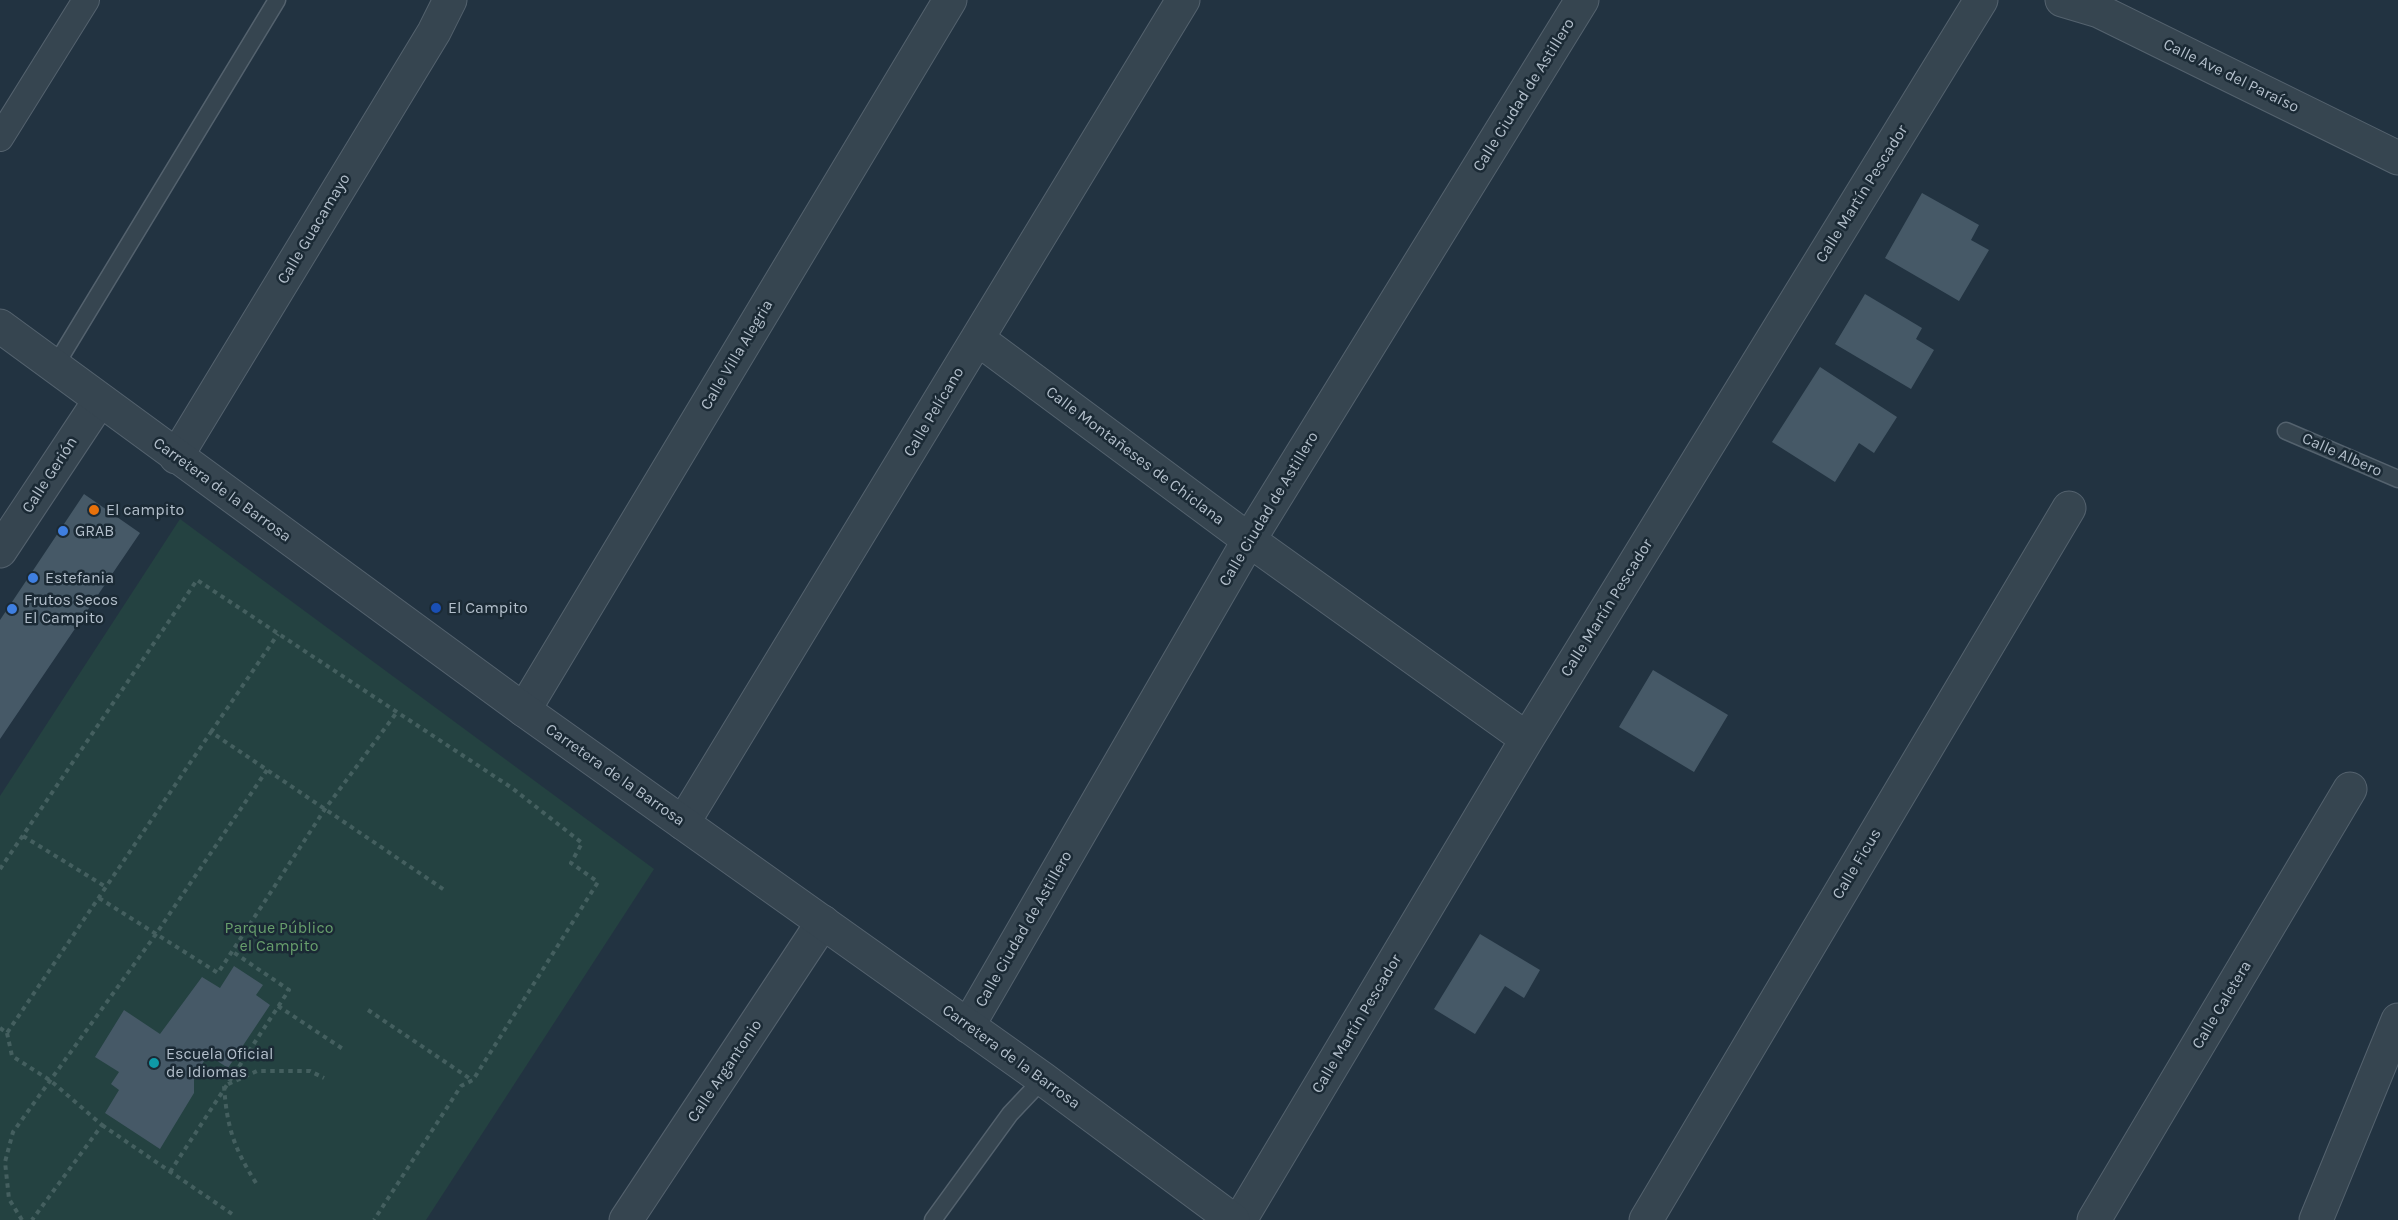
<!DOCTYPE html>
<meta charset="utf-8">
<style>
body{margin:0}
canvas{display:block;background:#223341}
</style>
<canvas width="2398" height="1220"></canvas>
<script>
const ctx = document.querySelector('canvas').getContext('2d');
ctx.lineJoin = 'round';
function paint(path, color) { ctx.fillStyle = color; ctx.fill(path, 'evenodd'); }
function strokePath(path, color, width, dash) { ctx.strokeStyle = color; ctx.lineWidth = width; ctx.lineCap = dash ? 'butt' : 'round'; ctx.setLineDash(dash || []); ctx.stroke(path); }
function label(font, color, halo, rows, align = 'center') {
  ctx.font = font + ' Karla,sans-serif'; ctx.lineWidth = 5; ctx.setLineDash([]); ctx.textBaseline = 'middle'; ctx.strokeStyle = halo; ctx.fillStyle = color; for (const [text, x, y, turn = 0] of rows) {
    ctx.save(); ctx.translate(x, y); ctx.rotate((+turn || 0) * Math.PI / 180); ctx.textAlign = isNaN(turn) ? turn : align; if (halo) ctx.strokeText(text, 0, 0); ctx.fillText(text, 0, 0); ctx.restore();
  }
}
const green = new Path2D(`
 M180 519 654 869 426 1220H0V796Z`);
const building = new Path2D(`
 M1922 193 1979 225 1971 240 1989 250 1959 301 1885 258Z
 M1865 294 1922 328 1916 339 1934 350 1911 389 1835 344Z
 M1820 367 1897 417 1874 453 1859 443 1835 482 1772 442Z
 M84 494 140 533 0 739V620Z
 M1653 670 1728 715 1694 772 1619 727Z
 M1480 934 1540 970 1524 998 1505 986 1475 1034 1434 1009Z
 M234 966 263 985 256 995 270 1005 228 1068 208 1055 194 1077V1093L160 1149 105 1113 119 1090 111 1084 119 1072 95 1057 124 1010 160 1034 202 977 220 988Z`);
const path = new Path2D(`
 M211 732 278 634
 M23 836 106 887
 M0 869 197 580 512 788 582 843 571 863 598 882 473 1080 461 1086 374 1220
 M99 898 218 973 325 809 397 712
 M278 1006 343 1049
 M368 1010 472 1080
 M0 1028 7 1033 211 732 446 891
 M7 1033 12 1056 51 1081 102 1125 32 1220
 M102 1125 235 1216
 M170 1172 289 990 233 952
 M256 1183C234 1148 227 1128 224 1086L257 1071H310L324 1078
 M22 1220 9 1199 5 1162 13 1132 156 934 267 770`);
const service = new Path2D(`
 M55 366 277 0
 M2286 431 2398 479
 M933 1220 1010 1114 1043 1079`);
const pedestrian = new Path2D(`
 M0 138 86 0`);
const minor = new Path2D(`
 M2062 0 2099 11 2398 158
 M978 339 1249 540 1527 739
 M176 457 434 32 450 0
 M0 551 100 400
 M524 710 950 0
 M683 823 1183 0
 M968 1026 1249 540 1582 0
 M626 1220 823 922
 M1240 1220 1527 739 1981 0
 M1646 1220 2069 508
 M2094 1220 2350 789
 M2316 1220 2398 1020`);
const tertiary = new Path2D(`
 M0 326 524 710 1043 1079 1233 1220`);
const markers = [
 [94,510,6,"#e8710a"],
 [63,531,6,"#3f7fe0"],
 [33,578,6,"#3f7fe0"],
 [436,608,6,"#1a4fb4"],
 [12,609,6,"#3f7fe0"],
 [154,1063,6,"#0f9aa8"]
];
const streetNames = [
 ["Calle Ave del Paraíso",2231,76,26],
 ["Calle Ciudad de Astillero",1524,95,-58],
 ["Calle Martín Pescador",1862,194,-58],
 ["Calle Guacamayo",314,229,-59],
 ["Calle Villa Alegria",737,355,-59],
 ["Calle Pelícano",934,412,-59],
 ["Calle Albero",2342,455,24],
 ["Calle Montañeses de Chiclana",1135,456,37],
 ["Calle Gerión",50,475,-57],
 ["Carretera de la Barrosa",222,490,36],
 ["Calle Ciudad de Astillero",1269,509,-59],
 ["Calle Martín Pescador",1607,608,-58],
 ["Carretera de la Barrosa",615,775,35],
 ["Calle Ficus",1857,864,-59],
 ["Calle Ciudad de Astillero",1024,929,-60],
 ["Calle Caletera",2222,1005,-59],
 ["Calle Martín Pescador",1357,1024,-59],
 ["Carretera de la Barrosa",1011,1057,36],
 ["Calle Argantonio",725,1071,-56]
];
const poiNames = [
 ["El campito",106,510],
 ["GRAB",75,531],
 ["Estefania",45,578],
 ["Frutos Secos",24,600],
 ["El Campito",24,618],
 ["El Campito",448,608],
 ["Escuela Oficial",166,1054],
 ["de Idiomas",166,1072]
];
const parkNames = [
 ["Parque Público",279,928],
 ["el Campito",279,946]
];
paint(green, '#244241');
paint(building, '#465967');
strokePath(service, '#54626e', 19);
strokePath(pedestrian, '#54626e', 28);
strokePath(minor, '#54626e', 35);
strokePath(tertiary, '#54626e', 35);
strokePath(path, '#445f5f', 4, [4.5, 4.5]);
strokePath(service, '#364550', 16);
strokePath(pedestrian, '#364550', 26);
strokePath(minor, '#364550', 33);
strokePath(tertiary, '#364550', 33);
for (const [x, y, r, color] of markers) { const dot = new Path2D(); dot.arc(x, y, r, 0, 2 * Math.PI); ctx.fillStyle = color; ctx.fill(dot); strokePath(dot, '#1b2a35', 2); }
label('16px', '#b3bfcb', '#1b2a35', streetNames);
label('16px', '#b3bfcb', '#1b2a35', poiNames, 'left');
label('16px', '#679e6c', '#1b2a35', parkNames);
</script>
